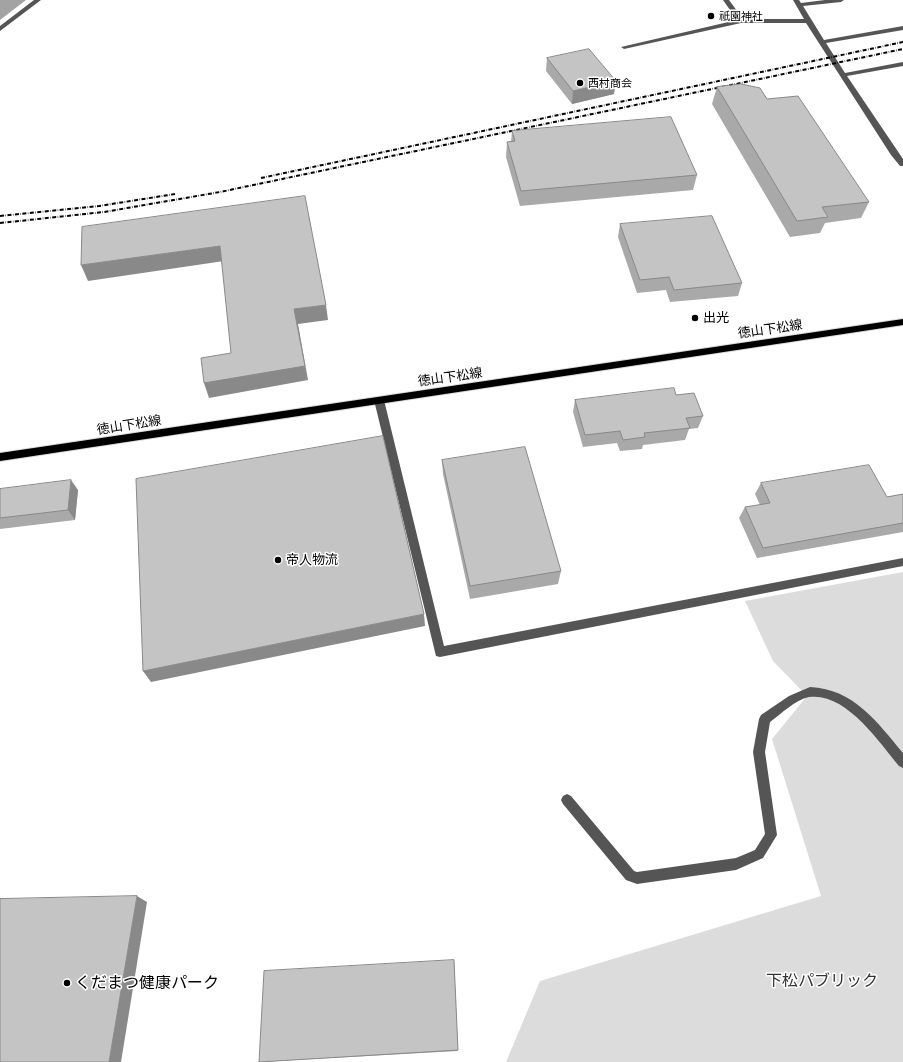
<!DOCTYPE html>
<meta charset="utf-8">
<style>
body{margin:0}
canvas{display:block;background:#fff}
</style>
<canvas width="903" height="1062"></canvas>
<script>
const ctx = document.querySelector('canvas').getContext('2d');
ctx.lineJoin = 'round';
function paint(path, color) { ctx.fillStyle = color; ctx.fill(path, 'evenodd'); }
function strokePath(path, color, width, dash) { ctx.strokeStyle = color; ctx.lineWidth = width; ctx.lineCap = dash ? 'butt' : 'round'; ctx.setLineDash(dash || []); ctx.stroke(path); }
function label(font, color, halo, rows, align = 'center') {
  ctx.font = font + ' "Exo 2","Noto Sans JP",sans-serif'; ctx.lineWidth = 3; ctx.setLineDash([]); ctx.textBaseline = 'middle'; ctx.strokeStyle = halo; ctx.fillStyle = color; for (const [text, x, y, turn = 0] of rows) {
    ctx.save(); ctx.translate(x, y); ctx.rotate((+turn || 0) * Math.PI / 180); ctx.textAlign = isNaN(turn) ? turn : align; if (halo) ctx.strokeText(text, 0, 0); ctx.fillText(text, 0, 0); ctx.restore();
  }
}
const green = new Path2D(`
 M903 572V1062H506L540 981 821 896 772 739 807 696 773 661 745 601Z`);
const water = new Path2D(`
 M0 0H26L0 20Z`);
const minor = new Path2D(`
 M34 0H41L0 31V26Z
 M723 0H729L743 19H804L793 0H799L801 3 825 0H844L841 2 803 6 824 40 903 26V30L826 43 845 73 903 62V66L847 76 903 159V166H900L891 155 806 23H741L624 49 621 47 737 20Z
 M379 397 384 400 444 646 903 558V566L440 657 436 656 435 652 374 400Z
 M810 687C854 689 877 722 903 753V768L899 766C879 742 846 692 809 697 795 700 781 714 770 722L765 752 777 835 763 858 736 870 637 884 626 880 563 804 561 800 563 796 567 794 571 796 634 871 637 872 736 858 755 850 765 834 753 752 759 719 761 715 789 696Z`);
const major = new Path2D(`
 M903 319V325L0 461V453Z`);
const rail = new Path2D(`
 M261 178 903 42
 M0 216 99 206 175 194
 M0 223 104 212 220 192 903 49`);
const wall = new Path2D(`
 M547 58 614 94 572 104 546 71Z
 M717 87 767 99 869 202 861 218 825 223 820 233 790 237 712 104Z
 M512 131 697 175 693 190 520 206 506 157 507 142H511Z
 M620 224 742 283 738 296 670 302 666 290 637 293 618 237Z
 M676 395 703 416 698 428 689 429 685 440 643 445 642 449 620 451 617 443 583 447 573 412 575 400Z
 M442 460 561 571 558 584 470 599 443 474Z
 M761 483 887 497 903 494V532L757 558 739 518 745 507 760 505 755 494Z
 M0 489 78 490 75 520 0 529Z
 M454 960 458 1051 259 1062Z`);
const shadedWall = new Path2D(`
 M616 81 614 94 572 104 573 91Z
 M220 246 224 261 88 281 81 265Z
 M326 305 328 320 298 324 308 380 209 398 204 383 294 309Z
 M71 480 78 490 75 520 68 510Z
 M424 614 425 626 151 682 143 671Z
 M137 896 147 902 121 1062H109Z`);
const building = new Path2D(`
 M589 49 616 81 573 91 547 58Z
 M741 84 760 88 767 99 798 96 869 202 822 207 828 217 797 221 717 87Z
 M671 117 697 175 521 191 507 142 515 141 512 131Z
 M305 196 326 305 294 309 305 366 204 383 201 358 231 353 220 246 81 265 82 227Z
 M712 216 742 283 674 290 669 277 640 280 620 224Z
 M674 388 676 395 694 393 703 416 686 418 690 428 644 433 645 437 623 440 620 431 585 435 575 400Z
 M383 436 424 614 143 671 136 479Z
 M525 447 561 571 470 586 442 460Z
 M869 465 887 497 903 494V523L763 548 745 507 770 503 761 483Z
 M71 480 68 510 0 518V489Z
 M137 896 109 1062H0V899Z
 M454 960 458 1050 259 1062 264 971Z`);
const markers = [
 [711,16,4,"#000"],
 [580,83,4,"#000"],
 [695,318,4,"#000"],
 [278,560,4,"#000"],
 [67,983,4,"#000"]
];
const farPoinames = [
 ["祇園神社",719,16],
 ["西村商会",588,83]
];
const poiNames = [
 ["出光",703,318],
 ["帝人物流",286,560]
];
const streetNames = [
 ["徳山下松線",770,329,-8],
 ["徳山下松線",450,377,-8],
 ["徳山下松線",129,425,-9]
];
const nearParknames = [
 ["下松パブリック",822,981]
];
const nearPoinames = [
 ["くだまつ健康パーク",75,983]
];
paint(green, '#dcdcdc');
paint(water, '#a3a3a3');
strokePath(major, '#dbdbdb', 2);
paint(minor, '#555');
paint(major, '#000');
strokePath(rail, '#000', 2, [4, 1.5, 0.5, 1.5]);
paint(wall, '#a9a9a9');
paint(shadedWall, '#898989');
paint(building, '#c4c4c4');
strokePath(building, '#898989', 1);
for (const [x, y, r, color] of markers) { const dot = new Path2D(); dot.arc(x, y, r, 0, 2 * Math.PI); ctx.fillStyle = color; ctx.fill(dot); strokePath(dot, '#fff', 1.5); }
label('11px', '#000', '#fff', farPoinames, 'left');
label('13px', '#000', '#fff', poiNames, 'left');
label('13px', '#000', '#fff', streetNames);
label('16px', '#333', '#fff', nearParknames);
label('16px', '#000', '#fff', nearPoinames, 'left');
</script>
